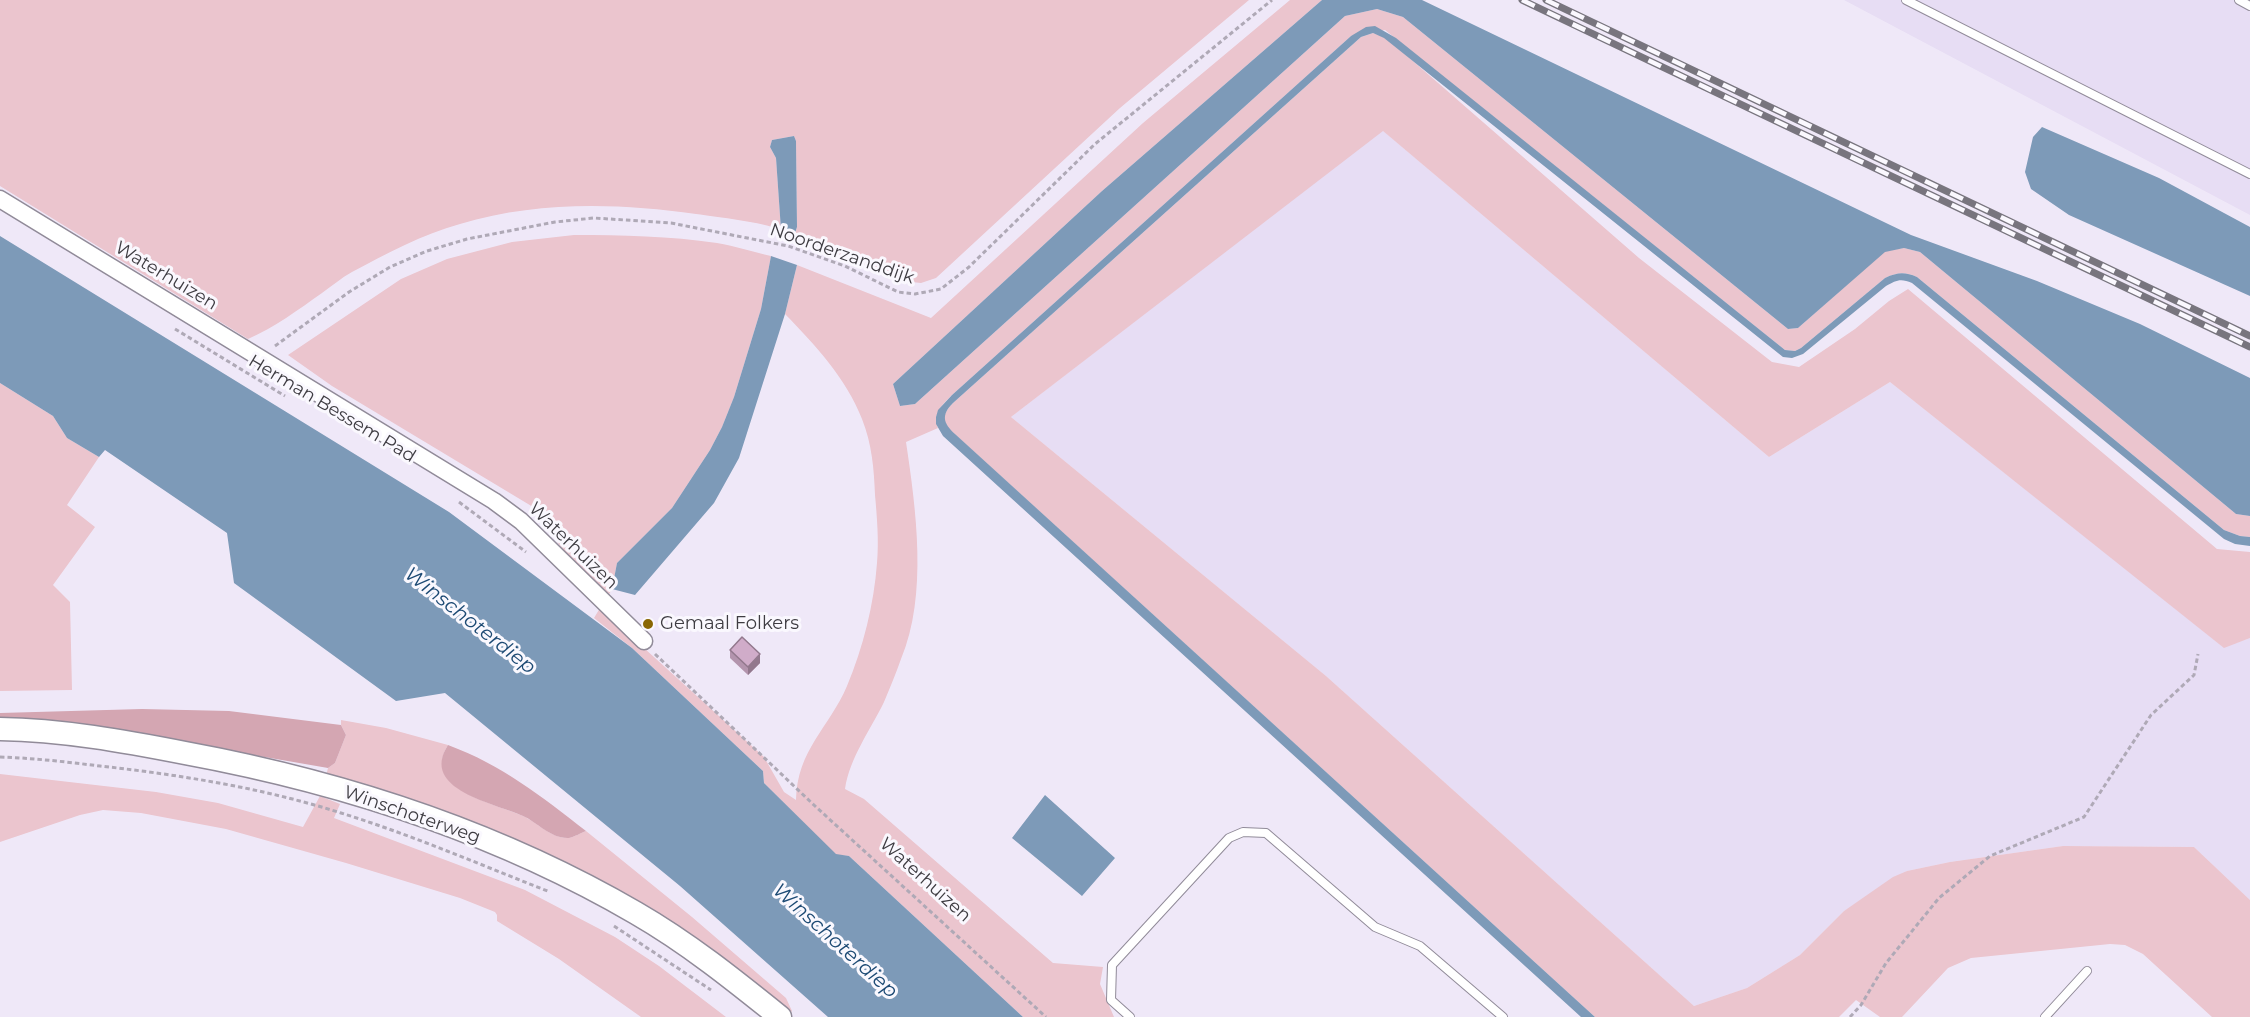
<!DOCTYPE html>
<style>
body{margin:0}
canvas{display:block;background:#efe8f8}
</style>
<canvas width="2250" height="1017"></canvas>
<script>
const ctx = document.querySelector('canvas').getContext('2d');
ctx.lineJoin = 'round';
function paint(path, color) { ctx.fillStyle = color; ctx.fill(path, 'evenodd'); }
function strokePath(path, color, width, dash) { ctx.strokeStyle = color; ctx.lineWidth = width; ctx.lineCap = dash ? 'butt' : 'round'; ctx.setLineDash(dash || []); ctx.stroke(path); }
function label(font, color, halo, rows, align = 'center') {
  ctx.font = font + ' Montserrat,sans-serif'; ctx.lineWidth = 6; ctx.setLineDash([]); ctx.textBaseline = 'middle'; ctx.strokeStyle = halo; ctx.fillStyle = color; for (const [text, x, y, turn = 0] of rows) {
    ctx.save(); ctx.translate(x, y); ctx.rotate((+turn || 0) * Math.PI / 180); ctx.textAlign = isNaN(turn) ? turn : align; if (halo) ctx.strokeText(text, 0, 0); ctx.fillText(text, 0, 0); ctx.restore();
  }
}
const built = new Path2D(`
 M1844 0H2250V215Z
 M1382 130 1769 457 1890 382 2224 647 2250 638V900L2194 847 2063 846 1950 862 1907 871 1844 911 1800 955 1747 988 1694 1006 1326 676 1011 417Z`);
const green = new Path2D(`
 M0 0H1249L1120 108 936 278 921 283 902 281 794 236 797 227 796 141 794 136 772 140 770 147 776 158 781 230C762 222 718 217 696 214 617 203 537 201 460 224 423 234 386 254 352 272 341 278 332 286 322 293 298 310 275 327 248 339L0 186Z
 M1290 0H1322L1102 191 893 384 900 406 915 404 1345 16 1377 9 1403 17 1788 329 1798 328 1885 251 1904 248 1920 252 2236 514 2250 516V537L2240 536 2224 530 1917 277C1905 272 1898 272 1885 278L1801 348 1795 351 1785 350 1385 30 1351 36 952 395C942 405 932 414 938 428L906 442C916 509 928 595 901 659 896 673 890 688 884 702 870 731 850 757 845 789L864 799 1053 963 1103 967 1100 984 1114 1017H1023L849 856 836 855 764 783 763 771 632 648 594 618 600 608 764 757 784 792 796 800C797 750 829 728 847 686 863 648 874 604 877 563 879 541 877 517 875 495 874 469 872 444 862 419 846 378 815 345 785 314L797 265 931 318 1143 123Z
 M1373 33 1384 37 1406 55 1639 258 1772 362 1799 367 1855 329 1889 301 1908 289 2217 549 2250 552V638L2224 648 1890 382 1769 457 1383 131 1011 417 1326 676 1694 1006 1747 988 1800 955 1844 911 1893 877 1907 871 1950 862 2063 846 2194 847 2250 900V1017H2212L2143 954 2125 945 2110 944 1971 958 1948 968 1902 1017H1880L1856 1000 1839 1017H1595L948 428C941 418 945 411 953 403L1361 37Z
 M574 235C622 235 670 236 717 243 735 246 754 252 771 256L761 309 734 397 722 427 710 450 672 508 617 563 612 589 607 598C580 571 555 545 538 510L332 386 288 355 401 279 447 259 512 242Z
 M0 383 53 416 67 438 99 457 67 505 95 527 53 585 70 602 72 690 0 691Z
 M341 720 386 728 448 745C420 789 497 804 523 816 538 823 552 839 569 838 574 837 581 833 586 831L692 917 786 998 792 1011 790 1013 710 951 326 776 328 768 335 763 346 735 341 725Z
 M0 774 156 792 218 803 303 827 320 796 340 804 334 818 525 890 615 937 659 966 726 1017H641L559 959 497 921V915L495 912 460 898 346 863 226 829 141 813 103 810 80 815 0 842Z`);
const forest = new Path2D(`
 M142 709 229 711 341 725 346 735 335 763 328 768 230 751 0 719V713Z
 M448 745C502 765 541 796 586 831 581 833 574 837 569 838 551 839 537 822 523 816 495 803 419 790 448 745Z`);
const water = new Path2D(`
 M1322 0H1422L1911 235 2037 281 2140 324 2250 378V516L2236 514 1920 252 1904 248 1885 252 1798 328 1788 329 1403 17 1377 9 1345 16 915 404 900 406 893 384 1102 191Z
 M1375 26 1396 38 1785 350 1795 351 1801 348 1885 278C1898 272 1905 272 1917 277L2224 530 2240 536 2250 537V546L2235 544 2224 539 1912 283C1901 278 1896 280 1886 286L1803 354 1792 358 1783 357 1384 38 1373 33 1361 37 953 403C941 415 943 423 955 434L1595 1017H1581L943 436 936 424V417L938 410 952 395 1351 36 1366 27Z
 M2042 127 2159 178 2250 227V296L2069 215 2031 189 2025 172 2033 137Z
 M794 136 796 141 797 227 794 236 781 230 776 158 770 147 772 140Z
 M0 236 449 512 632 648 763 771 764 783 836 854 849 856 1023 1017H828L680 886 445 693 396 701 234 583 227 533 105 450 99 457 67 438 53 416 0 383Z
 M771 256 797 265 785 314 739 458 714 503 635 595 612 589 617 563 672 508 710 450 722 427 734 397 761 309Z
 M1045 795 1115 858 1082 896 1012 838Z`);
const path = new Path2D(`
 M175 329 285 396
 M275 346 349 292 390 267 427 251 467 239 555 222 594 218 671 223 788 246 845 266 898 292 915 294 941 289 969 267 1095 144 1272 0
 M459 502 526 552
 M655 654 815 806 1046 1017
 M0 757C33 758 67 762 100 766 181 775 263 788 341 813 412 835 481 865 550 892
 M614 926 711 990
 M1850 1017 1861 1005 1886 963 1939 898 1990 856 2084 817 2151 715 2194 675 2198 654`);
const service = new Path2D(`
 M1906 0 2250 174
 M2239 0 2250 6
 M1130 1017 1111 1000 1112 965 1229 838 1243 832 1266 833 1375 927 1420 946 1503 1017
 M2045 1017 2087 971`);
const minor = new Path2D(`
 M0 199 494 501 521 521 644 641`);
const secondary = new Path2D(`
 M0 729C62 730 124 741 185 753 342 782 497 832 636 913 688 943 734 980 780 1017`);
const rail = new Path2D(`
 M1522 0 2250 347
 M1546 0 2250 336`);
const wall = new Path2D(`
 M730 650 760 663 748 675 730 658Z`);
const shadedWall = new Path2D(`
 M760 654V663L748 675V667Z`);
const building = new Path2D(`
 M742 637 760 654 748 667 730 650Z`);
const markers = [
 [648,624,6,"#896703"]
];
const streetNames = [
 ["Noorderzanddijk",842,254,19],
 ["Waterhuizen",166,276,31],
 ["Herman Bessem Pad",332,409,31],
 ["Waterhuizen",573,546,44],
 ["Winschoterweg",412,815,19],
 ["Waterhuizen",925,880,42]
];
const poiNames = [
 ["Gemaal Folkers",660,624]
];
const waterNames = [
 ["Winschoterdiep",470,621,38],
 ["Winschoterdiep",835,941,42]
];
paint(built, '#e7ddf4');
paint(green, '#ebc5ce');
paint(forest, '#d4a6b2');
paint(water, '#7d9ab8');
strokePath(service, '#918b99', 10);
strokePath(minor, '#918b99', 19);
strokePath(secondary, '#918b99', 25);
strokePath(path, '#afa9b6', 3, [4.5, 3]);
strokePath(service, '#fff', 8);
strokePath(minor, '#fff', 16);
strokePath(secondary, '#fff', 22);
strokePath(rail, '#78757e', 7);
strokePath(rail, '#faf8fe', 4.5, [14]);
paint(wall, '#b394ad');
paint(shadedWall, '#92788d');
paint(building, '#d0acc9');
strokePath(building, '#92788d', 1.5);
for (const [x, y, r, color] of markers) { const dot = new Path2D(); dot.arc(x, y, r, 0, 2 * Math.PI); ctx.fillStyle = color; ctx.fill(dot); strokePath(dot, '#faf8fe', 2); }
label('18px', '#3e3c42', '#faf8fe', streetNames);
label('18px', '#3e3c42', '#faf8fe', poiNames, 'left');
label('italic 20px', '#1d4a74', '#faf8fe', waterNames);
</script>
